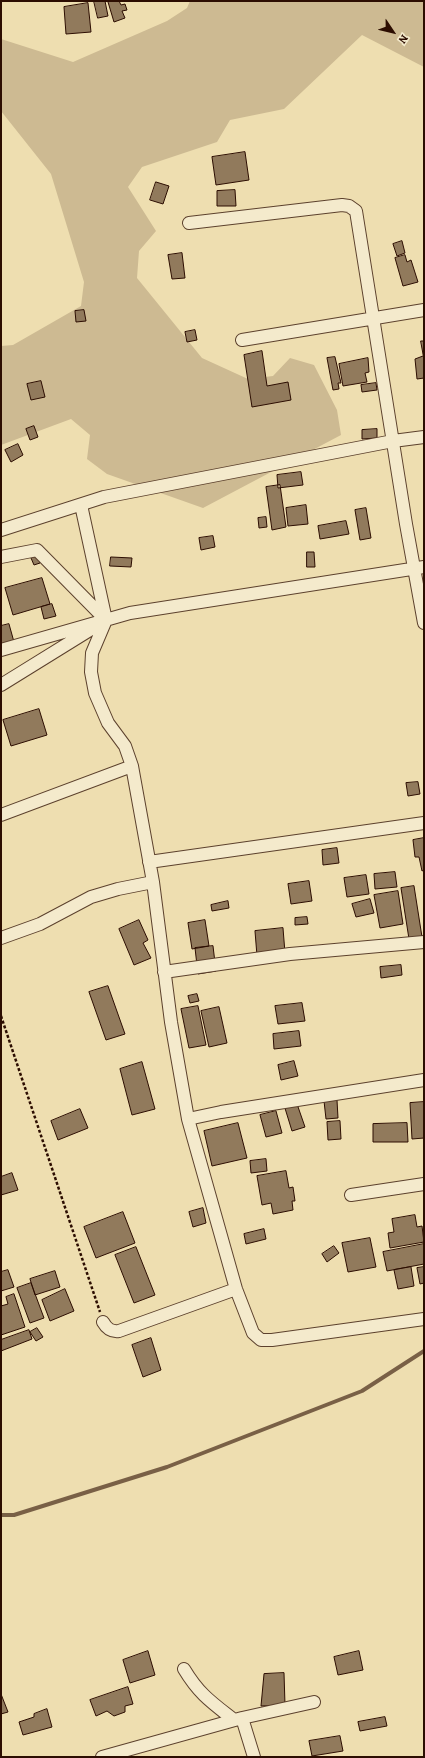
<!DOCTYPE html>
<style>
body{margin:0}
#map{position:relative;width:425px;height:1758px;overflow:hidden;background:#eedeb0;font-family:Alegreya,serif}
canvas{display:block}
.frame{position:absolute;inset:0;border:2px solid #2c0d01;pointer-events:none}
.north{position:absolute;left:373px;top:12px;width:40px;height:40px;-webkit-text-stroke:3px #f4eacc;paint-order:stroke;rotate:125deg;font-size:11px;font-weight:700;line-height:16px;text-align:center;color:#2c0d01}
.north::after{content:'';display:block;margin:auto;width:14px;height:18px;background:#2c0d01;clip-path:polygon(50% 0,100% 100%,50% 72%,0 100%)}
</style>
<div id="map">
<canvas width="425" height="1758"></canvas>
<div class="frame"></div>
<div class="north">N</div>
</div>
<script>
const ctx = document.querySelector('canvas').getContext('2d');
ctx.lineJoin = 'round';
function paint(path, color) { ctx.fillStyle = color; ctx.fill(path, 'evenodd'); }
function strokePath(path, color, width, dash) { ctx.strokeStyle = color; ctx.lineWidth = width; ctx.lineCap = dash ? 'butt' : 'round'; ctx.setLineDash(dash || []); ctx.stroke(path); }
const green = new Path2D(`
 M190 1H424V67L362 35 284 109 230 120 217 142 142 167 128 187 156 231 139 251 137 278 202 358 248 379 273 376 290 358 314 365 337 410 341 435 203 508 107 474 87 459 90 435 71 419 1 445V346L13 345 81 306 84 282 51 174 1 111V39L73 62 167 21 187 8Z`);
const stream = new Path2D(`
 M1 1515H14L167 1467 362 1391 424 1351`);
const building = new Path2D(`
 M94 1H105L108 16 98 18Z
 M111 1H119L121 5 125 4 127 10 122 11 125 18 114 22 108 2Z
 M88 3 91 32 66 34 64 7Z
 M245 152 249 180 216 185 212 157Z
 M156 182 169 186 163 204 150 200Z
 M235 190 236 206H217V191Z
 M402 241 405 253 397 256 393 244Z
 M182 253 185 278 172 279 168 255Z
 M405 255 407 262 411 260 418 282 403 286 395 258Z
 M84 310 86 321 76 322 75 311Z
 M195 330 197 340 187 342 185 332Z
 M421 341H424V378L417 379 415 359 423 356Z
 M262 351 267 386 288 382 291 400 252 407 244 355Z
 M335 357 341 383H338L339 389 333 390 327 358Z
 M368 358 369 372 365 373 367 382 343 386 339 364Z
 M41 381 45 397 31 400 27 384Z
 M376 383 377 390 362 392 361 385Z
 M34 426 38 437 30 440 26 429Z
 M377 429V438L362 439V430Z
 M18 444 23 455 11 462 5 450Z
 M301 472 303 485 278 488 277 475Z
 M280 485 286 527 272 530 266 487Z
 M306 505 308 524 288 526 286 508Z
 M366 508 371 538 360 540 355 510Z
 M266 517 267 527 259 528 258 518Z
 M346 521 349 534 320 539 318 526Z
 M213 536 215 547 201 550 199 538Z
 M307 552H314L315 567H307Z
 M38 556 40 563 34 565 31 558Z
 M111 557 132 558 131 567 110 566Z
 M42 578 50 604 13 615 5 588Z
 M52 604 56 616 44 619 41 607Z
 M9 624 14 642 1 646V626Z
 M39 709 47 735 11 746 3 720Z
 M418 782 420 794 408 796 406 783Z
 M424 838V870L422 871 419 857H415L413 840Z
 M337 848 339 863 323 865 322 850Z
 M395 872 397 887 375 889 374 874Z
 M366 875 369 894 347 897 344 878Z
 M309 881 312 901 291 904 288 884Z
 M414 886 422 937 409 939 401 888Z
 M398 891 403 924 380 928 374 895Z
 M370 899 374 913 356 917 352 904Z
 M228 901 229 908 212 911 211 905Z
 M307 917 308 924 295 925V918Z
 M139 920 148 940 143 943 151 958 134 965 119 929Z
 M205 920 209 946 192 949 188 923Z
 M283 928 285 953 257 956 255 931Z
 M213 946 216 971 198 974 195 948Z
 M401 965 402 975 381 978 380 967Z
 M108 986 125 1034 106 1040 89 992Z
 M197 994 199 1001 190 1003 188 996Z
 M302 1003 305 1021 278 1024 275 1006Z
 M198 1006 206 1045 189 1048 181 1009Z
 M219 1007 227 1043 209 1047 201 1011Z
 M299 1031 301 1046 274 1049 273 1034Z
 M294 1061 298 1076 281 1080 278 1065Z
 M142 1062 155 1109 132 1115 120 1069Z
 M337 1100 338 1118 326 1119 324 1101Z
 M296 1101 305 1127 292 1131 284 1105Z
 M424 1102V1138L412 1139 410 1103Z
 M80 1109 88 1128 58 1140 51 1121Z
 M276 1111 282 1133 266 1137 260 1115Z
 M340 1121 341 1139 328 1140 327 1122Z
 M238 1123 247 1158 212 1166 204 1131Z
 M407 1123 408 1142H373V1124Z
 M266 1159 267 1171 251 1173 250 1161Z
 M286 1171 289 1188 293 1187 295 1201H292L293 1210 273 1214 271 1203 262 1205 257 1176Z
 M12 1173 18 1190 1 1195V1177Z
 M203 1208 206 1223 193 1227 189 1212Z
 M123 1212 135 1243 96 1258 84 1227Z
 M415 1215 417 1227 422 1226 424 1242 390 1248 388 1233 394 1232 392 1219Z
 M264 1229 266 1239 246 1244 244 1234Z
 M370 1238 376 1267 348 1272 342 1243Z
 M424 1244V1264L387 1271 383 1252Z
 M334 1246 339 1253 327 1262 322 1254Z
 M136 1247 155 1295 134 1303 115 1255Z
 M411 1267 414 1286 398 1289 394 1270Z
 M424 1267V1283L420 1284 417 1268Z
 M8 1270 14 1287 1 1291V1272Z
 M55 1271 60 1287 35 1295 30 1279Z
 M31 1283 44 1318 30 1323 17 1288Z
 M65 1289 74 1311 50 1321 42 1300Z
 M14 1294 25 1327 1 1335V1306L8 1304 6 1297Z
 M37 1328 43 1337 36 1341 30 1332Z
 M29 1330 32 1339 1 1351V1340Z
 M151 1338 161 1370 143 1377 132 1345Z
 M148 1651 155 1675 130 1683 123 1660Z
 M359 1651 363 1670 338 1675 334 1657Z
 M284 1673 285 1705 261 1706 264 1674Z
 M128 1687 133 1704 125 1706V1712L114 1716 107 1711 96 1716 90 1700Z
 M1 1694 8 1712 1 1714Z
 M47 1709 52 1727 23 1735 19 1722 34 1717V1714Z
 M385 1717 387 1726 360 1731 358 1722Z
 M340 1736 343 1751 312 1756 309 1741Z`);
const path = new Path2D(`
 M1 1016 100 1312`);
const street = new Path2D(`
 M189 223 342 205 349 206 356 211 406 524 424 623
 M242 340 424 310
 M81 505 106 620 92 653 91 672 95 693 108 723 125 746 132 766 153 882 171 1022 188 1119 236 1289 253 1333 261 1340H272L424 1319
 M1 530 104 497 393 441 424 437
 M1 557 37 550 106 620 1 685
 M1 650 130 613 424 567
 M1 815 132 766
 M149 862 424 823
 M1 938 40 924 91 897 118 889 153 882
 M164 972 290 954 424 942
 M188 1119 221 1112 424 1080
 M351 1195 424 1184
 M103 1322C107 1329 111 1332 119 1331L236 1289
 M184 1669C199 1694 211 1702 234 1720
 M242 1718 254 1757
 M102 1757 242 1718 314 1702`);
paint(green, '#cdba92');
strokePath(stream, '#796046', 4);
paint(building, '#917a5c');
strokePath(building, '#2c0d01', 1);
strokePath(street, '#5c412d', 14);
strokePath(path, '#2c0d01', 2.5, [3, 2]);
strokePath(street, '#f4eacc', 12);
</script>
